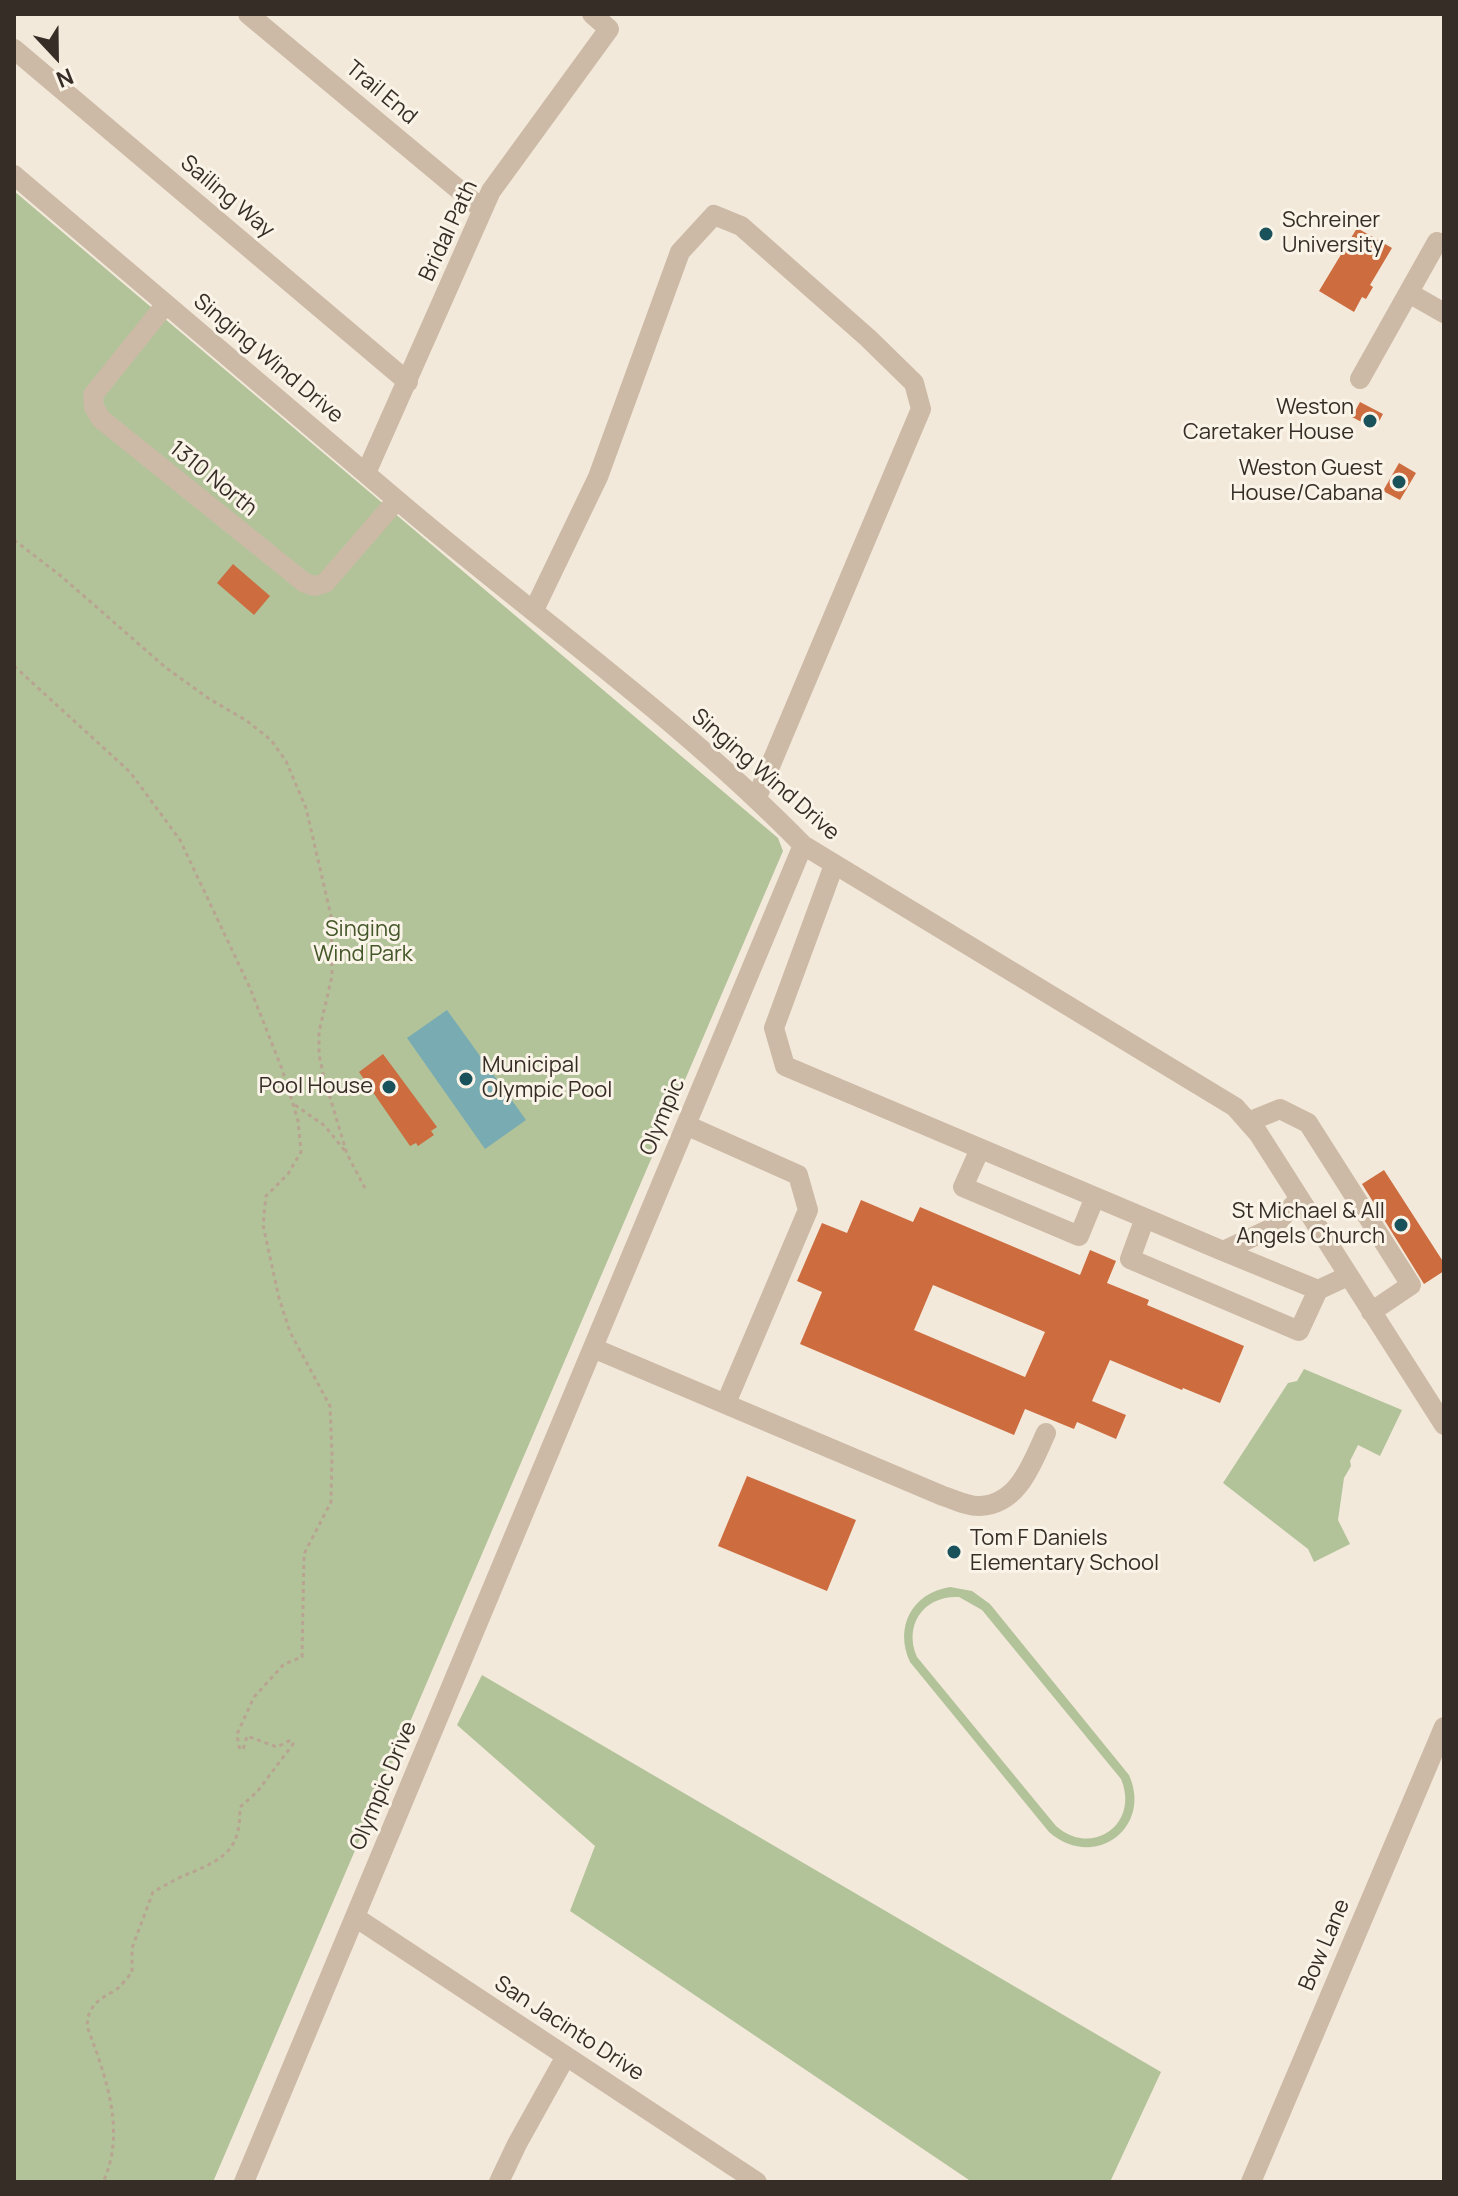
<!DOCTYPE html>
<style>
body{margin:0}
#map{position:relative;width:1458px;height:2196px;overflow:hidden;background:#f3e9da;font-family:Manrope,sans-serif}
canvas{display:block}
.frame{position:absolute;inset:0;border:16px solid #372d27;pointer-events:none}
.north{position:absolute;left:16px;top:16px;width:80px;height:80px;-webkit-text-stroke:6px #faf3e7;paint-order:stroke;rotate:158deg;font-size:22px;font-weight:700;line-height:32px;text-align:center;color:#372d27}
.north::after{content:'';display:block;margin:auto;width:28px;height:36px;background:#372d27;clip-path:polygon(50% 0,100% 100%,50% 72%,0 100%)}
</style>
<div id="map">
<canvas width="1458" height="2196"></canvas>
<div class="frame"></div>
<div class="north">N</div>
</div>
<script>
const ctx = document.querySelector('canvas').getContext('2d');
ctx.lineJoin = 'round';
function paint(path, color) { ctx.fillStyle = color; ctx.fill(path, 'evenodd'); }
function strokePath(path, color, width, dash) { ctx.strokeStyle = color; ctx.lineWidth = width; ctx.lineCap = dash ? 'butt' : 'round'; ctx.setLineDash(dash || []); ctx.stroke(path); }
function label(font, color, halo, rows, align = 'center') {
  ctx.font = font + ' Manrope,sans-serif'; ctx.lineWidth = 6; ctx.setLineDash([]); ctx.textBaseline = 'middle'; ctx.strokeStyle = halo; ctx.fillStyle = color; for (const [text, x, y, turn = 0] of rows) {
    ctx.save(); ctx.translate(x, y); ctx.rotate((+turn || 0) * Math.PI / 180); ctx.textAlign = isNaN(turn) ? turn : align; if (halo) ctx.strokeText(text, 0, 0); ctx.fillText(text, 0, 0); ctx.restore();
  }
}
const green = new Path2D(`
 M14 191 778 838 783 851 213 2182H14Z
 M1304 1369 1402 1410 1380 1456 1358 1445 1350 1461 1351 1466 1344 1478 1338 1520 1350 1544 1314 1562 1308 1549 1223 1483 1288 1383 1297 1381Z
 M950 1587 972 1591 990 1604 1129 1775C1153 1829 1093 1871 1049 1832L910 1662C894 1627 912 1593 950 1587ZM959 1597 982 1610 1121 1779C1140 1824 1092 1858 1056 1826L917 1657C903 1625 924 1595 959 1597Z
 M482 1675 1161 2072 1110 2182H972L570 1911 595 1846 457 1725Z`);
const water = new Path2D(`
 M447 1010 526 1120 485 1149 407 1038Z`);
const building = new Path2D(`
 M1357 228 1392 248 1370 285 1373 287 1366 299 1362 297 1354 312 1319 291Z
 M1360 402 1383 414 1375 429 1352 417Z
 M1399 463 1416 473 1400 500 1383 491Z
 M233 564 270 596 254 615 217 583Z
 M383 1054 437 1127 431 1131 434 1135 418 1146 416 1143 410 1146 359 1072Z
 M1384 1170 1444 1263V1271L1424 1284 1362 1184Z
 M861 1200 913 1222 920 1207 1080 1275 1090 1250 1116 1261 1107 1283 1149 1300 1147 1305 1244 1346 1220 1403 1183 1388 1182 1390 1110 1360 1092 1401 1126 1415 1116 1439 1077 1422 1074 1429 1025 1409 1014 1435 800 1344 822 1292 797 1281 822 1223 847 1233ZM933 1285 1045 1332 1025 1377 914 1330Z
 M747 1476 856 1520 827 1591 718 1546Z`);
const path = new Path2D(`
 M14 540 61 576 165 667 208 698 247 721 271 740 286 761 306 808 331 916 332 976 319 1032V1054L323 1074 347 1154 366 1190
 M14 666 130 772 180 840 250 988 282 1069 293 1104 298 1121 301 1152 288 1174 266 1196 263 1225 279 1298 290 1332 330 1406 332 1454 331 1502 304 1554 302 1657 284 1664 254 1697 237 1734 239 1747 243 1750 247 1736 277 1747 291 1740 293 1744 257 1792 240 1807C240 1847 229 1856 193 1872 179 1877 166 1885 153 1892L132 1948V1972C127 1978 121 1987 114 1991 98 2000 88 2006 87 2026 105 2075 127 2131 103 2182
 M295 1105 325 1126 345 1151`);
const minor = new Path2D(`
 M248 14 482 209
 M14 49 408 382
 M14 175C142 284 270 392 397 500 532 615 679 718 803 845L1235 1107 1258 1133 1444 1425
 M1409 293 1444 313
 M166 304 93 395 94 407 101 419 305 583 315 586 325 583 397 500
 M1360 379 1437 242
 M366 473 491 191 609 29 592 14
 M534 610 598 477 680 252 714 215 741 226 868 338 914 383 921 409 757 797
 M834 865 774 1028 785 1066 1223 1251 1272 1228 1299 1199
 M1248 1122 1280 1109 1308 1123 1411 1285 1371 1312
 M686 1125 798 1175 808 1210 726 1403
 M980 1149 963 1187 1079 1236 1095 1197
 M1145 1218 1130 1259 1299 1331 1318 1290
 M1223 1251 1318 1290 1348 1276
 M593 1348 943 1496C953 1499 969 1507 980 1506 1019 1504 1032 1463 1046 1433
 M355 1917 757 2182
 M244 2182 803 845
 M499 2182 517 2144 566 2056
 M1251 2182 1444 1727`);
const markers = [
 [1266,234,8,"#1a525b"],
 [1370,421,8,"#1a525b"],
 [1399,482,8,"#1a525b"],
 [466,1079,8,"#1a525b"],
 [389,1087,8,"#1a525b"],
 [1401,1225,8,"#1a525b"],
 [954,1552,8,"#1a525b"]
];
const streetNames = [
 ["Trail End",381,93,40],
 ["Sailing Way",227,197,40],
 ["Bridal Path",449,231,-65],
 ["Singing Wind Drive",268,359,40],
 ["1310 North",213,479,39],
 ["Singing Wind Drive",765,775,41],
 ["Olympic",663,1117,-67],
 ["Olympic Drive",384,1786,-67],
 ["Bow Lane",1325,1945,-67],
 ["San Jacinto Drive",569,2029,33]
];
const poiNames = [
 ["Schreiner",1282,221,"left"],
 ["University",1282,246,"left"],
 ["Weston",1354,408],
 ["Caretaker House",1354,433],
 ["Weston Guest",1383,469],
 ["House/Cabana",1383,494],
 ["Municipal",482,1066,"left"],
 ["Olympic Pool",482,1091,"left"],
 ["Pool House",373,1087],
 ["St Michael & All",1385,1212],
 ["Angels Church",1385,1237],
 ["Tom F Daniels",970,1539,"left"],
 ["Elementary School",970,1564,"left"]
];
const parkNames = [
 ["Singing",363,930],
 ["Wind Park",363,955]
];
paint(green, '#b2c39a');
paint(water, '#78abb2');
paint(building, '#cc6c3f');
strokePath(path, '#b8a490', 3, [4, 4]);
strokePath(minor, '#ccbaa6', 20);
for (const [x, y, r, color] of markers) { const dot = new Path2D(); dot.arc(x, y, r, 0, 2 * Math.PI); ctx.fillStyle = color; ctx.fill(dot); strokePath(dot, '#faf3e7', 3); }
label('22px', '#372d27', '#faf3e7', streetNames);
label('22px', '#372d27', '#faf3e7', poiNames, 'right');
label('22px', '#435729', '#faf3e7', parkNames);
</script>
